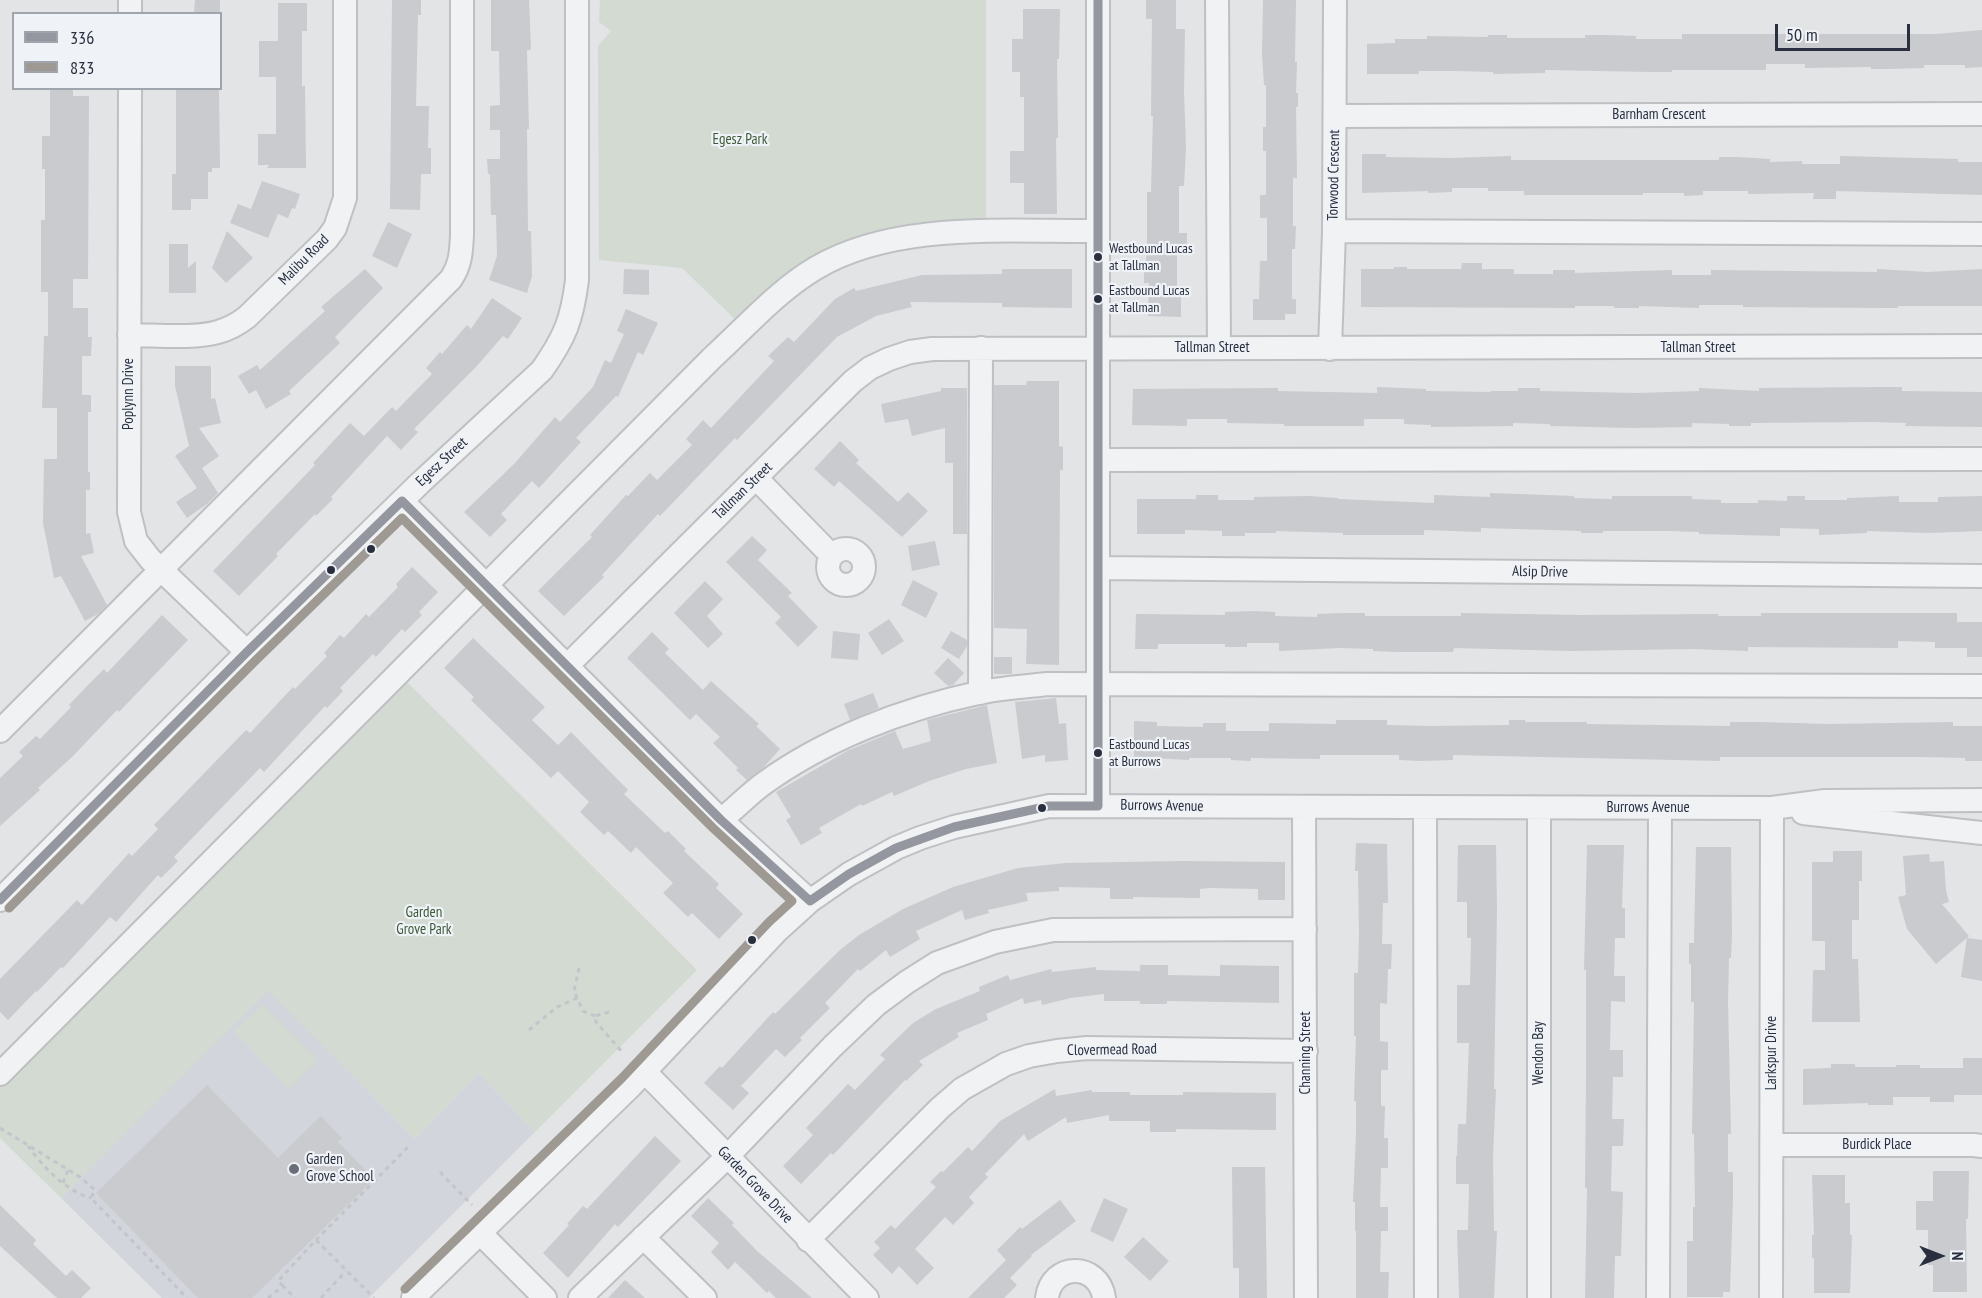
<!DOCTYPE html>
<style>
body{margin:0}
#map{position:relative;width:1982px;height:1298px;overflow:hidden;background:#e2e4e6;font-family:"PT Sans Narrow",sans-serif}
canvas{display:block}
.legend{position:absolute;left:12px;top:12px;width:210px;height:78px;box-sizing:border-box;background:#eff2f6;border:2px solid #a0a4ad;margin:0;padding:8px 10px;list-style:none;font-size:18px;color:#292f3f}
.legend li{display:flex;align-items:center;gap:12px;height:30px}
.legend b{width:30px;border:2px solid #a0a4ad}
.north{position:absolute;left:1910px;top:1226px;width:60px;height:60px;-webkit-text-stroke:4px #eff2f6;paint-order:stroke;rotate:90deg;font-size:16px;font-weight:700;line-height:24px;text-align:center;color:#292f3f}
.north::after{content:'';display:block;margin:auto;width:21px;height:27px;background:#292f3f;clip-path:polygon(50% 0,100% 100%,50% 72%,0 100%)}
.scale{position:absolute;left:1775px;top:24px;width:135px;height:27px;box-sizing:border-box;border:3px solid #292f3f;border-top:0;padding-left:8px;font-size:18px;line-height:21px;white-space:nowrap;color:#292f3f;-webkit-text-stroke:4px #eff2f6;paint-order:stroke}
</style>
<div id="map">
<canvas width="1982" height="1298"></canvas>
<ul class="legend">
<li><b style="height:8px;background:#94979f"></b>336</li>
<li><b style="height:8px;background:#9f9993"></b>833</li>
</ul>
<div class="north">N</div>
<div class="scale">50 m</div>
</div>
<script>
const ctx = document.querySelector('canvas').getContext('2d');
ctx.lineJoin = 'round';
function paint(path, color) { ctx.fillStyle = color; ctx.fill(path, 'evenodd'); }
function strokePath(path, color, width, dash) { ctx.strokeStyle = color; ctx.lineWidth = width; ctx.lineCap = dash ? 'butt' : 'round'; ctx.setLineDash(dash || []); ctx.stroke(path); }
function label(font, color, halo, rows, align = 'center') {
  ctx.font = font + ' "PT Sans Narrow",sans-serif'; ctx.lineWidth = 4.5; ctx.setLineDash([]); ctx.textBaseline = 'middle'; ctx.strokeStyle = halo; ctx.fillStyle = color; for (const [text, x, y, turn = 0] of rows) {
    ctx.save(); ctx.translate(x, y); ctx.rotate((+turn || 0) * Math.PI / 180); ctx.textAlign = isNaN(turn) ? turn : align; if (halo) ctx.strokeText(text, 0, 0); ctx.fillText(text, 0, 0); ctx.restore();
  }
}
const built = new Path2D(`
 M268 990 415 1139 479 1073 535 1132 369 1298H162L61 1198Z`);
const green = new Path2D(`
 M600 0H986V225L906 227 740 324 682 268 599 260 598 46 611 31 599 22Z
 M407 682 697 970 535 1132 479 1073 415 1139 268 991 61 1198 0 1138V1087Z
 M263 1004 318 1060 289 1089 234 1031Z`);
const building = new Path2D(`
 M195 0H220V14H194Z
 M392 0H421V15H418L416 106H429L428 148H431V174H421L420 210 390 209Z
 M491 0H529L531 50H527L529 129H527L528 231H531L532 276 527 293 489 280 497 256 496 215H491L490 174H488L487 159H500V130H490V106L500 105 499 51H491Z
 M1146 0H1176V29H1185L1184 93 1186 147 1184 186H1179V233H1187V247H1177V293H1181V317L1148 316 1149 283H1144V261H1146L1147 241V192H1151L1153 116H1151L1152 19H1146Z
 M1263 0H1296L1295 62H1297L1296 93H1298V107H1296L1297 178H1293V226H1296L1295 249H1292V299H1296V314H1285V320H1253V299H1259L1260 261H1267V218H1260V195H1266V151H1263V127H1266V85H1264L1262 54Z
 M278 3H307V31H302V86H305L306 168H267L269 165H258V134H276V77H259V41H278Z
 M1023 9H1060L1059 59H1057L1058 138H1056L1057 214H1024V183H1010V151H1024V97H1020V72H1012V39H1023Z
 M1982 30V67L1965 68V65H1924V68L1890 69H1871V67L1805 68V64H1766V70H1672V72H1652L1545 70V73L1493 74V72L1456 71H1419V74H1367V44L1395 43V39H1427V36L1488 37V35H1507V38H1585V35H1609L1636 36V39H1682V34H1936Z
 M50 88H73V96H89L88 279H73V308H88V337H92L91 356H82V395H91V412H88V472H90V490H86V534L90 533 94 553 81 556 107 605 98 614 85 621 61 576 54 578 43 523 44 459H57V408H42L44 336H48V292H41V220H45V169H42V136H50Z
 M176 88H219L220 168H212V172H208V199H191V210H172V174H176Z
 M1362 154H1386V157L1451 158 1511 156V160H1719V157H1737L1770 159V162L1802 161V164H1840V156L1958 159V162H1982V195L1836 191V199H1813L1814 193 1748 194V191H1703V195L1684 196V193H1643V195H1524V191H1488V188H1452V192L1428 193V191L1362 193Z
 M262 181 300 194 295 209 292 208 288 218 278 214 268 238 230 223 238 204 251 209Z
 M388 222 412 234 397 268 372 256Z
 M227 231 253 258 226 283 212 268Z
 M169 244H188V268L196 261V293H169Z
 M1462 263H1482V269H1514V274H1553V270H1575V273L1672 270V275H1711V270L1877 272V269L1927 272 1982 269V306H1898V308H1882L1743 307V305H1699V308L1639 306V308H1614V306H1575V308L1361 307V269H1394V267H1407V269H1461Z
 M365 269 383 288 335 337 340 343 289 391 291 394 266 409 256 390 249 394 238 376 257 365 260 370 325 311 321 307Z
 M624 269 649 270V295L623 294Z
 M1002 269H1072V308L1002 307V303L910 302 912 307 876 316 837 337 737 440 735 438 660 516 658 514 602 575 604 577 564 616 538 591 592 537 590 535 626 495 628 496 650 473 657 480 692 445 686 439 703 420 711 428 774 361 768 356 788 337 794 342 835 299 854 288 856 291 922 275 1002 274Z
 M492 298 522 318 508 339 503 336 476 367 414 429 418 432 401 450 387 436 331 497 333 499 316 516 315 514 276 554 278 556 239 596 213 571 315 465 313 463 350 423 364 436 392 407 396 411 432 374 426 368 440 352 442 354 467 325 471 329Z
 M626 309 658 323 643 355 638 352 618 397 616 396 576 438 581 442 539 488 532 481 501 514 507 520 490 537 464 512 514 464 555 417 560 422 593 387 605 360 611 363 624 334 617 331Z
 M175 366H211V399L215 398 221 423 199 428 219 456 202 468 218 493 207 504 187 518 176 502 197 488 175 456 189 446 175 386Z
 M1027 381H1059V446L1063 447V470H1060L1059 665 1026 664 1027 629 994 628V385H1026Z
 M1377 387 1426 389V391L1491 392V391H1518V388H1540V391L1638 393 1699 391V388L1759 391V388L1880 387H1902V391L1982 392V427L1905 426 1906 423 1872 422 1751 423V426H1729V424L1692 423V427L1633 428 1550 426V424L1513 423V426L1431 427V425L1404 424V419H1364V426H1284V424L1227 423V419H1187V426L1132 425 1133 389 1278 388V391L1377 393Z
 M941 388H967V534H953V463H945V428L912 436 908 419 885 423 881 404 941 391Z
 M840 441 859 460 856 463 898 502 908 492 928 511 902 537 839 481 834 487 814 469Z
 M1490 493 1574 496V498L1612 499V496H1692V499L1721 500V503H1758V500L1787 501V496H1805V500H1847V498L1899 496V502H1938V497L1982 496V531L1929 533 1867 531V533L1819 535V529L1780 528V536L1699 534V532L1670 531H1603V533H1581V531L1551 530 1481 528V532L1424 530V535H1343V533L1276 531V533H1245V536H1222V531L1185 530V534H1137V499H1196V495H1218V500H1254V497L1308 496 1338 498V499L1434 503V495L1490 497Z
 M752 536 767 550 758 560 792 593 788 596 818 627 798 647 775 623 781 617 726 562Z
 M935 541 940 565 912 571 908 546Z
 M412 567 438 592 419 612 422 615 405 632 402 629 376 657 373 654 340 688 343 691 327 708 325 706 264 772 260 768 174 857 178 861 161 878 158 875 116 922 110 917 63 968 61 967 37 992 36 991 8 1020 0 1012V979L77 900 82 905 129 853 132 856 158 829 154 825 246 730 250 733 293 687 295 689 327 656 324 653 340 635 344 638 366 614 369 617 398 587 396 584Z
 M913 580 938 593 926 618 901 605Z
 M705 581 723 599 707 616 723 634 708 648 674 613Z
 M1253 611 1275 612V616L1317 617V614L1343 613H1365V616H1461V613L1581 615 1718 614V616H1761V613H1957V622H1982V657H1967V648H1935V642L1898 641V648L1748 647V651L1692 649 1571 651 1454 648 1453 652H1396L1373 651V649L1339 648 1279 651V643H1247V647H1225V644H1158V649H1135L1136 614 1225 615V612Z
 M162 615 188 640 119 712 117 710 72 757 38 788 40 790 0 826V778L23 756 19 752 36 736 40 739 71 707 69 705 87 686 104 669 107 673Z
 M889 619 904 641 882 655 868 633Z
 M833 631 860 634 858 660 831 658Z
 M951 631 967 640V646L959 659 941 648Z
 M652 632 669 649 665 653 703 690 711 681 759 724 756 726 780 749 763 768 747 780 736 770 738 768 713 743 720 737 696 714 690 720 627 658Z
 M473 638 545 707 532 720 558 745 571 732 628 790 624 794 665 833 668 831 686 849 684 851 719 884 716 888 743 914 719 939 692 913 688 917 663 893 673 883 636 847 631 853 608 831 604 835 580 812 589 802 558 771 551 778 471 700 474 697 444 668Z
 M994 657H1012V674H994Z
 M948 658 964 673 953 685 948 686 934 673Z
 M873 693 879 708 850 720 844 704Z
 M1056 698 1059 724 1066 723 1068 760 1045 762V755L1022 759 1015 702Z
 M987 705 997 763 966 769 929 781 894 796 892 792 862 806 861 804 819 828 822 833 801 845 786 820 791 817 776 792 847 751 895 731 903 749 931 741 927 720Z
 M1336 720H1387V725L1431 726 1509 725V720H1525V722H1587V724L1730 726V722H1760L1830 724 1953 722V726H1982V761H1965V758L1921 757H1720V761L1453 755V760L1421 761 1399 760V755H1320V759L1251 758V761L1231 760V758H1189V760L1134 757V721L1157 722V726L1203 727V723H1226V731H1269V723L1336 724Z
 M1356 843 1387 844 1388 903H1383L1382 944H1392L1391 969H1388L1387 1004 1380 1003V1041L1388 1042V1070H1381V1106H1385L1384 1138H1388V1168H1381L1380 1207H1388V1231H1381L1380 1272H1389L1388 1298H1356V1231H1355V1202H1353L1356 1133V1101H1354L1356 1036H1354V973H1358L1359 935 1358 871H1355Z
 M1458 845H1496L1497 911 1494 1089H1496L1493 1157 1494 1231H1497L1494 1298H1459L1457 1230H1468L1469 1184H1456V1156H1457L1458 1124H1466L1469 1043H1457V985H1470L1471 938H1467V902H1457Z
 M1587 845H1624L1622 908H1625V938H1615L1614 976H1625V1002L1611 1001 1610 1050H1623V1077H1613L1612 1119H1624L1623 1146H1612L1611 1191 1623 1192 1621 1256H1615L1614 1298H1585L1587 1188H1585L1586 1077V970H1584Z
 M1696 847H1731L1732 935 1731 958H1729L1728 1002 1731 1134H1728V1172H1733V1198L1730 1292H1723V1297H1687V1241H1693V1207H1695L1694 1134H1692L1694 1002H1691V964H1689V943H1694Z
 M1833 851H1862V881H1859V920H1852V959H1858L1860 1022H1812L1813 970H1825V941H1812V862H1833Z
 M1929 854 1930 862 1944 861 1946 890 1949 902 1942 904 1969 936 1967 938 1982 940V981L1961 977 1967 938 1936 964 1907 929 1898 897 1906 895 1903 856Z
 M1182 861 1285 862V900H1258V889L1209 888 1200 889V898L1133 897V899H1110V888L1059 887V891L1026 893 1028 901 988 910 989 913 965 920 962 910 916 931 920 939 890 957 886 950 860 971 858 969 825 1003 830 1008 800 1038 802 1040 785 1057 776 1049 741 1086 749 1093 733 1110 704 1083 720 1066 722 1068 773 1012 775 1014 840 950 859 935 903 909 953 887 1018 868 1066 863Z
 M1140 965H1168V975L1220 976V965L1279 966V1003L1167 1001V1004H1140V1001H1104V994L1071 998 1042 1005 1041 1000 1024 1004 1023 998 986 1014 988 1020 957 1033 959 1037 919 1061 923 1065 906 1081 905 1080 833 1155 831 1153 801 1184 783 1166 813 1135 806 1128 848 1084 855 1090 885 1059 880 1055 913 1023 936 1009 980 991 979 987 1008 975 1010 980 1051 969 1052 972 1096 967V970L1140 971Z
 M1963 1058H1982V1095H1954V1102H1930V1097H1893V1105H1868V1103L1803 1105V1069L1831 1068V1064H1855V1067H1896V1065H1920V1068H1963Z
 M207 1085 278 1158 321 1116 342 1138 338 1142 374 1179 252 1298H198L96 1193Z
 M1055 1089 1056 1096 1092 1090V1092H1130V1095H1183V1092L1276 1093V1130L1176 1129V1132H1150V1121H1109V1115L1067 1123 1066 1117 1028 1141 1024 1134 985 1174 988 1177 969 1197 974 1203 953 1225 945 1217 915 1249 934 1268 917 1285 899 1266 892 1274 873 1255 880 1248 874 1242 891 1225 895 1229 936 1187 930 1182 941 1171 943 1172 968 1147 972 1151 1000 1121Z
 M655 1136 681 1161 618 1227 615 1224 568 1278 543 1253 569 1225 567 1224 583 1206 587 1209Z
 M1232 1167H1265L1267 1298H1239V1268H1233Z
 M1933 1171H1969L1968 1219H1966L1967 1292H1933V1265H1928V1230H1916V1201H1933Z
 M1812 1175H1845V1203H1850V1235H1852L1850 1293H1814V1258H1812V1235H1814Z
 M708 1198 734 1223 732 1225 757 1251 812 1298H776L769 1291 767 1293 735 1262 728 1270 711 1252 719 1243 691 1216Z
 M1104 1198 1128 1209 1113 1242 1090 1231Z
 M1060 1200 1076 1221 1031 1255 1032 1256 1010 1278 1017 1285 1004 1298H968L1006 1260 997 1250 1020 1227 1022 1229Z
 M0 1205 36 1240 33 1244 66 1276 72 1270 91 1288 81 1298H57L0 1246Z
 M1143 1237 1169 1261 1150 1281 1124 1257Z
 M625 1280 645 1298H608Z`);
const path = new Path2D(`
 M579 968 574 991 583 1011 595 1016
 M609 1012 595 1016 596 1022 623 1053
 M529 1030 557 1007 577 998
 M0 1128 80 1177 95 1190 91 1198 187 1298
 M28 1146C43 1167 66 1191 91 1198
 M440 1172 472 1205
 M63 1183 68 1170
 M316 1240 411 1144
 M283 1286 278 1281 316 1240 374 1298
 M268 1298 283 1286 295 1298
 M321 1298 346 1271`);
const minor = new Path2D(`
 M1098 0V806
 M1217 0 1219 347
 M130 14V0
 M130 88 129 512 136 541 150 559 247 652
 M1335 116 1982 114
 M1334 231 1982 234
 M129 335C155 335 194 339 218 332 229 329 238 324 247 317L327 239 335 228 345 198V0
 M1330 349 1334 231 1335 0
 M1098 460 1982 459
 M757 479 831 555
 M402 501 721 820 810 901
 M828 567a18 18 0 1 1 36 0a18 18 0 1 1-36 0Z
 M1098 568 1982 576
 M567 666 853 381 870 368 889 359 910 352 932 349 1982 346
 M980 693 981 348
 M0 731 451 279C461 264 461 252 462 235V0
 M1304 808 1306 1298
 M1425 808 1426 1298
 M1803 813 1982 833
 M721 820C735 809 748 795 763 784 825 739 903 709 978 693 1000 688 1024 687 1047 684L1982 686
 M0 900 261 638 420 483 542 370C565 337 572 320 577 280V0
 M644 1071 867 1298
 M0 1074 712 358C745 328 777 291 816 268 896 221 1007 232 1098 231
 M1772 1145H1974L1982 1146
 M480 1233 545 1298
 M643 1237 705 1298
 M808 1240 940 1108 962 1089 1006 1064 1029 1056 1057 1051 1087 1048 1306 1051
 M413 1298 631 1086 778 930 810 901 849 874 896 848 920 838 954 827 1049 806 1772 808 1825 801 1982 800
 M580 1298 727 1157 832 1047 876 1005 907 982 937 963 995 942 1053 930 1305 929
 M1047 1298C1051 1262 1099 1262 1104 1298
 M1539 1298V808
 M1658 1298 1660 808
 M1771 1298 1772 808`);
const bus1 = new Path2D(`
 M1098 0V806
 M402 501 721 820 810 901
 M0 900 247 652 402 501
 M810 901 849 874 896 848 954 827 1049 806H1098`);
const bus2 = new Path2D(`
 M9 908 255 661 402 518 713 828 792 901 769 922 622 1078 405 1289`);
const markers = [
 [1098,257,5,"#292f3f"],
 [1098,299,5,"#292f3f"],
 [371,549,5,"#292f3f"],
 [331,570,5,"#292f3f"],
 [1098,753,5,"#292f3f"],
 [1042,808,5,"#292f3f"],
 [752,940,5,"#292f3f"],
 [294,1169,6,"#6a6e79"]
];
const busNames = [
 ["Westbound Lucas",1109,249],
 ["at Tallman",1109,266],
 ["Eastbound Lucas",1109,291],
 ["at Tallman",1109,308],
 ["Eastbound Lucas",1109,745],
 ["at Burrows",1109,762]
];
const streetNames = [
 ["Barnham Crescent",1659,115],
 ["Torwood Crescent",1334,175,-89],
 ["Malibu Road",304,260,-45],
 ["Tallman Street",1212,348],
 ["Tallman Street",1698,348],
 ["Poplynn Drive",129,394,-90],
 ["Egesz Street",442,462,-43],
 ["Tallman Street",743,491,-44],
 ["Alsip Drive",1540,572,1],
 ["Burrows Avenue",1162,806,1],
 ["Burrows Avenue",1648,808],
 ["Clovermead Road",1112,1050,-1],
 ["Channing Street",1306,1053,-90],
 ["Wendon Bay",1539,1053,-90],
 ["Larkspur Drive",1772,1053,-90],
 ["Burdick Place",1877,1145],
 ["Garden Grove Drive",755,1185,46]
];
const parkNames = [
 ["Egesz Park",740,140],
 ["Garden",424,913],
 ["Grove Park",424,930]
];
const poiNames = [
 ["Garden",306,1160],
 ["Grove School",306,1177]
];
paint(built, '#d2d5db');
paint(green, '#d2dad2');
paint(building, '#c9cbce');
strokePath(minor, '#bfc0c3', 26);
strokePath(path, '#c3c5ca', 3, [4.5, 4.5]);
strokePath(minor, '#f1f2f3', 22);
strokePath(bus1, '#94979f', 9);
strokePath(bus2, '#9f9993', 9);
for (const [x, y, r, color] of markers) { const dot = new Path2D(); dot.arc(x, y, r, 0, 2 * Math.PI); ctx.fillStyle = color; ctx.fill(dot); strokePath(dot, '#eff2f6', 2); }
label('14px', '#292f3f', '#eff2f6', busNames, 'left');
label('15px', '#292f3f', '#eff2f6', streetNames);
label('15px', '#3b5a37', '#eff2f6', parkNames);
label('15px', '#292f3f', '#eff2f6', poiNames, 'left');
</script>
